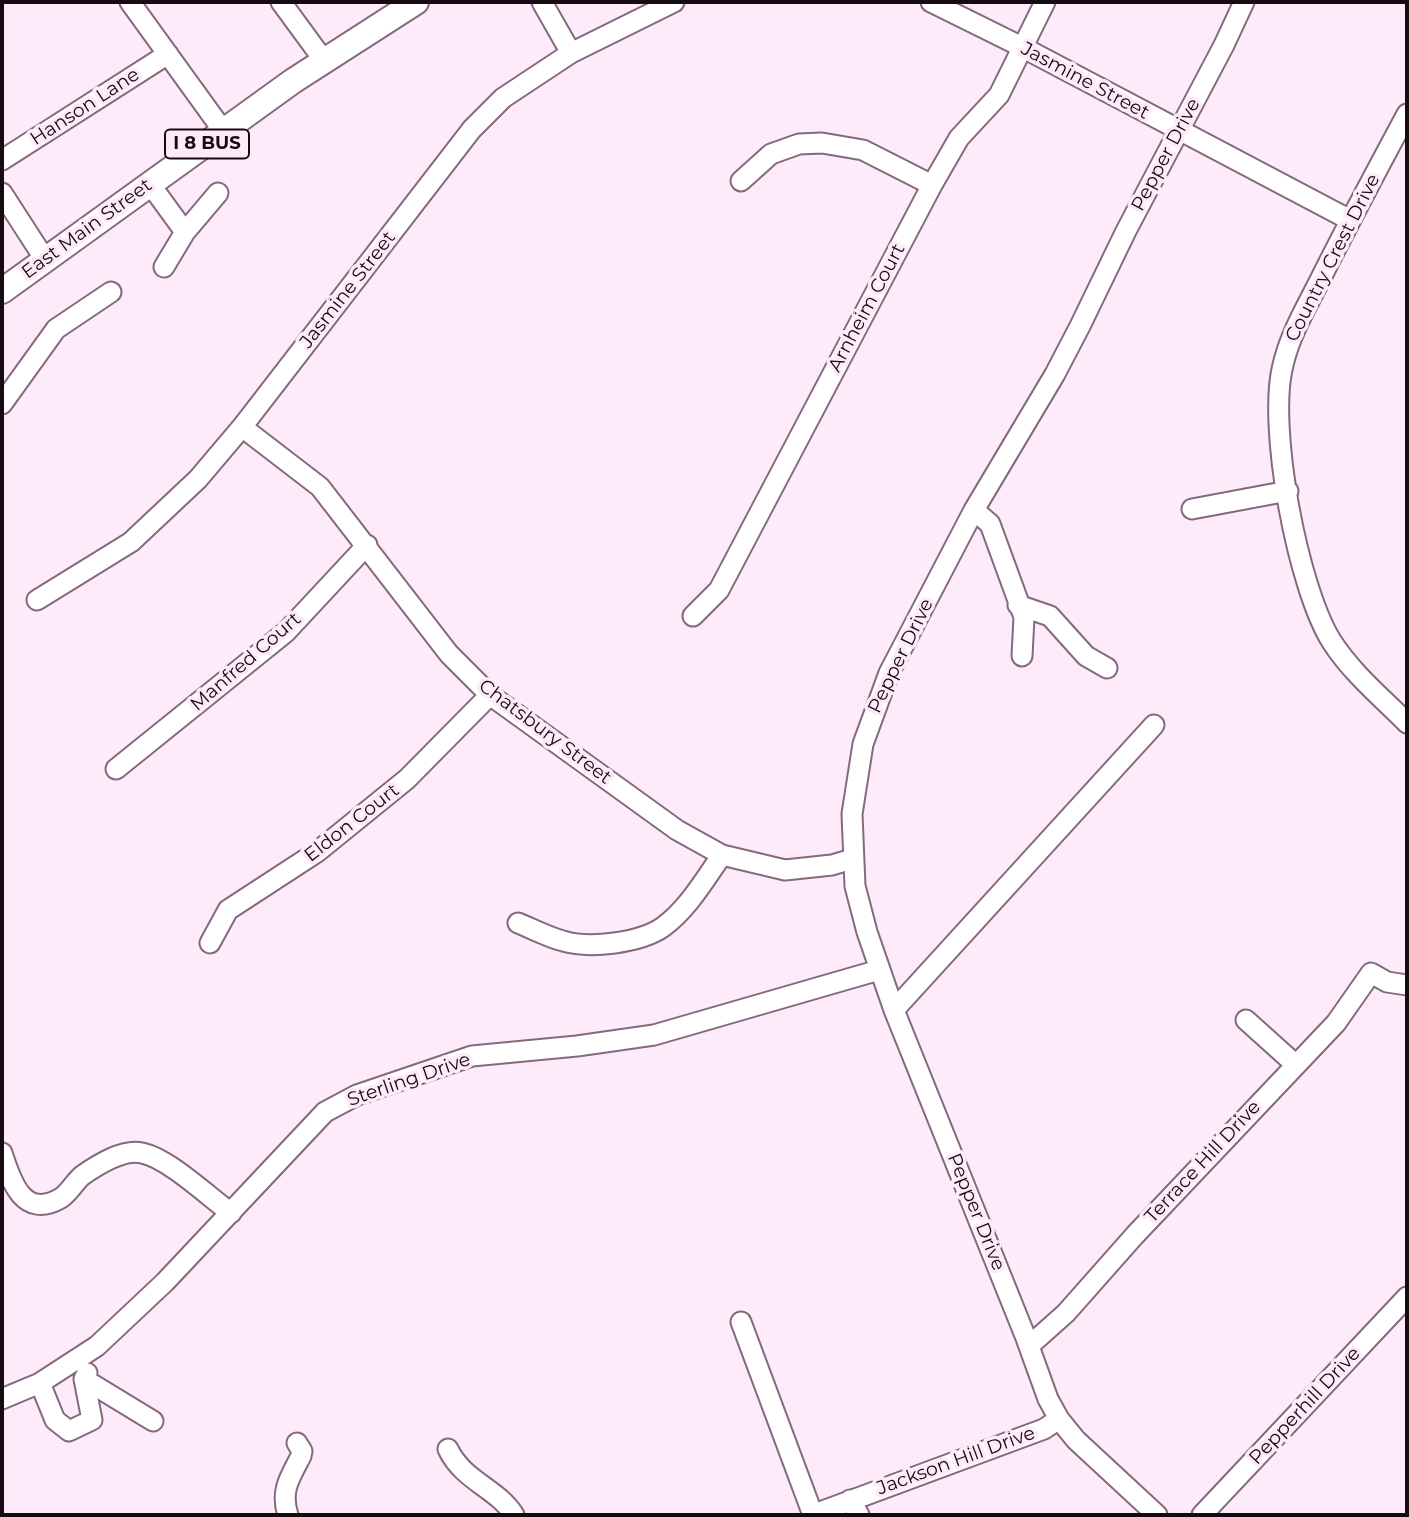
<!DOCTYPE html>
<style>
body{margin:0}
#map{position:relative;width:1409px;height:1517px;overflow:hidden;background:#feebf9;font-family:Montserrat,sans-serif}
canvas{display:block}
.frame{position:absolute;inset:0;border:4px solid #160b13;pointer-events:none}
</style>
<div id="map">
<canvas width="1409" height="1517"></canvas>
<div class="frame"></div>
</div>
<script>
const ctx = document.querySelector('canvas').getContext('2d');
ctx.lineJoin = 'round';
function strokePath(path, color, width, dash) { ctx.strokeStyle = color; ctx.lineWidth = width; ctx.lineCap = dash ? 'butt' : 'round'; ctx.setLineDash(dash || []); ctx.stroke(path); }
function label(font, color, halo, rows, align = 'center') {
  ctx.font = font + ' Montserrat,sans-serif'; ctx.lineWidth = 7; ctx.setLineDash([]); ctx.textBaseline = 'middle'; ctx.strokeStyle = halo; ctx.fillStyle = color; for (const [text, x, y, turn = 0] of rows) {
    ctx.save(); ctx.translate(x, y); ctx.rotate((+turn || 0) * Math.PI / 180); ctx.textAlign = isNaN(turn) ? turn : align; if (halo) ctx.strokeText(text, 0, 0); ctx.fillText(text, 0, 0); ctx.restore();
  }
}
const minor = new Path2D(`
 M130 2 224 132
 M281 2 325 62
 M542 2 571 53
 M931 2 1022 47 1350 220
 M1407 114C1378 168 1349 222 1321 278 1307 306 1290 334 1283 365 1267 426 1298 589 1332 642 1352 673 1381 697 1407 723
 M2 160 168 54
 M741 181 771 154 799 144 822 143 863 150 932 185
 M150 184 185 232
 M2 193 44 258
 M164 267 185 232 218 193
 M2 404 56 329 111 292
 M242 427 320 487 449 654 490 695 677 830 722 855 785 870 832 865 852 859
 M1192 509 1288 491
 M974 510 990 524 1024 617 1022 656
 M37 600 131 542 198 479 242 427 472 129 503 98 571 53 674 2
 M1018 605 1050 616 1086 656 1107 668
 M693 616 719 590 932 185 959 138 999 95 1045 2
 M116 769 286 632 367 545
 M518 923C533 929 548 937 563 941 590 949 640 943 663 927 688 909 705 879 722 855
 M210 943 228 910 317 852 407 779 490 695
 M894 1010 1154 725
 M1246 1020 1296 1065
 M2 1153C11 1181 23 1220 61 1198 70 1192 75 1181 83 1175 99 1164 123 1149 142 1153 168 1158 209 1197 231 1213
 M741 1322 813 1515
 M1029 1346 1066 1313 1135 1235 1336 1023 1371 973 1387 982 1407 985
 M87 1373 84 1379 153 1421
 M40 1383 55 1420 69 1431 92 1420 84 1379
 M2 1399 40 1383 97 1346 165 1282 325 1112 357 1095 472 1056 577 1046 654 1035 879 970
 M448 1449C463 1481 497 1488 514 1515
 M850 1500 859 1515
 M288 1515C280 1491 290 1477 301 1456L302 1451 297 1443
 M812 1515 1044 1429 1059 1419
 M1157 1515 1076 1440 1059 1419 1048 1399 1026 1338 894 1010 867 932 855 886 852 814 863 744 889 673 974 510 1055 374 1080 326 1126 231 1224 45 1244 2
 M1202 1515 1407 1297`);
const major = new Path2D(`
 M2 291 293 81 416 2`);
const shields = [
 [207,144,84]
];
const shieldNames = [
 ["I 8 BUS",207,144]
];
const streetNames = [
 ["Jasmine Street",1085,81,28],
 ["Hanson Lane",85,107,-33],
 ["Pepper Drive",1166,155,-62],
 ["East Main Street",87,229,-36],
 ["Country Crest Drive",1333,258,-63],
 ["Jasmine Street",348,290,-52],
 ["Arnheim Court",867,308,-62],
 ["Pepper Drive",901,656,-64],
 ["Manfred Court",246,662,-41],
 ["Chatsbury Street",545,732,37],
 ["Eldon Court",352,823,-38],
 ["Sterling Drive",409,1080,-19],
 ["Terrace Hill Drive",1203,1162,-47],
 ["Pepper Drive",976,1212,68],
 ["Pepperhill Drive",1305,1406,-47],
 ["Jackson Hill Drive",956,1461,-20]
];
strokePath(minor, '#85697e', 23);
strokePath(major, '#85697e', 28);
strokePath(minor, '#fff', 19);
strokePath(major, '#fff', 24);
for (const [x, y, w] of shields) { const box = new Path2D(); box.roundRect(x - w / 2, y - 14.5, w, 29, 5); ctx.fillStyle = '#feebf9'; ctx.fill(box); strokePath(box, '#160b13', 2); }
label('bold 18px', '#160b13', null, shieldNames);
label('19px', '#160b13', '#feebf9', streetNames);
</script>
